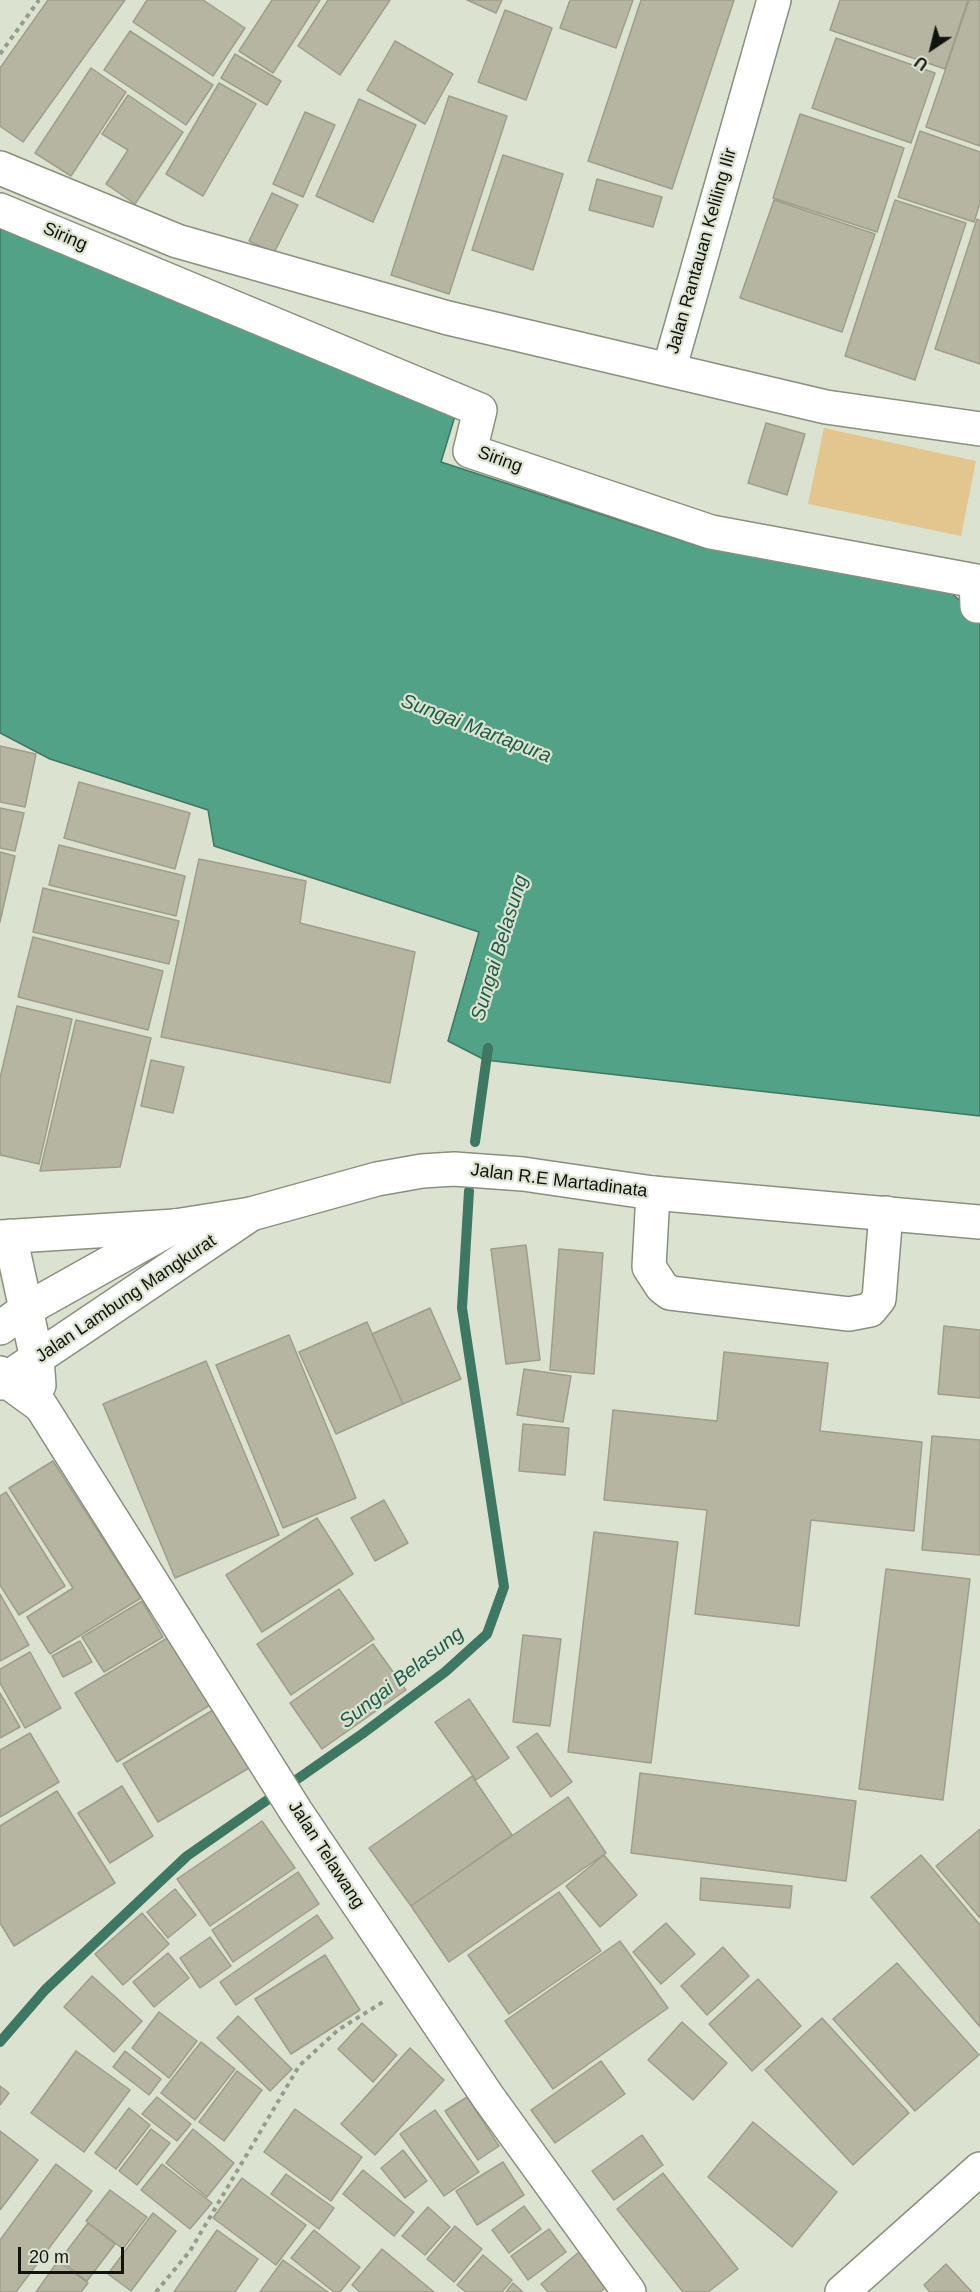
<!DOCTYPE html>
<style>
body{margin:0}
#map{position:relative;width:980px;height:2292px;overflow:hidden;background:#dbe3d0;font-family:Arial,sans-serif}
canvas{display:block}
.north{position:absolute;left:902px;top:18px;width:60px;height:60px;-webkit-text-stroke:4px #dbe3d0;paint-order:stroke;rotate:215deg;font-size:16px;font-weight:700;line-height:24px;text-align:center;color:#11130d}
.north::after{content:'';display:block;margin:auto;width:21px;height:27px;background:#11130d;clip-path:polygon(50% 0,100% 100%,50% 72%,0 100%)}
.scale{position:absolute;left:18px;top:2247px;width:106px;height:27px;box-sizing:border-box;border:3px solid #11130d;border-top:0;padding-left:8px;font-size:18px;line-height:21px;white-space:nowrap;color:#11130d;-webkit-text-stroke:4px #dbe3d0;paint-order:stroke}
</style>
<div id="map">
<canvas width="980" height="2292"></canvas>
<div class="north">U</div>
<div class="scale">20 m</div>
</div>
<script>
const ctx = document.querySelector('canvas').getContext('2d');
ctx.lineJoin = 'round';
function paint(path, color) { ctx.fillStyle = color; ctx.fill(path, 'evenodd'); }
function strokePath(path, color, width, dash) { ctx.strokeStyle = color; ctx.lineWidth = width; ctx.lineCap = dash ? 'butt' : 'round'; ctx.setLineDash(dash || []); ctx.stroke(path); }
function label(font, color, halo, rows, align = 'center') {
  ctx.font = font + ' Arial,sans-serif'; ctx.lineWidth = 4.5; ctx.setLineDash([]); ctx.textBaseline = 'middle'; ctx.strokeStyle = halo; ctx.fillStyle = color; for (const [text, x, y, turn = 0] of rows) {
    ctx.save(); ctx.translate(x, y); ctx.rotate((+turn || 0) * Math.PI / 180); ctx.textAlign = isNaN(turn) ? turn : align; if (halo) ctx.strokeText(text, 0, 0); ctx.fillText(text, 0, 0); ctx.restore();
  }
}
const green = new Path2D(`
 M824 428 976 461 961 536 808 504Z`);
const water = new Path2D(`
 M0 226 455 416 441 462 705 548 950 592 964 604 966 619 980 620V1116L485 1060 448 1041 479 932 214 846 208 810 50 759 0 733Z`);
const stream = new Path2D(`
 M475 1142 488 1048
 M0 2042 45 1990 187 1856 362 1734 445 1672 487 1634 504 1587 462 1308 469 1191`);
const building = new Path2D(`
 M48 0H125L23 142 0 126V68Z
 M147 0H203L245 28 213 76 133 22Z
 M272 0H320L273 73 239 51Z
 M328 0H390L340 75 298 46Z
 M467 0H502L496 13Z
 M570 0H633L616 48 560 28Z
 M641 0H734L672 189 588 161Z
 M840 0H968L945 69 830 30Z
 M969 0H980V146L926 127Z
 M505 10 552 28 526 100 478 82Z
 M130 31 213 85 186 125 104 70Z
 M836 38 935 73 911 143 812 108Z
 M395 41 453 74 425 124 367 90Z
 M235 54 281 81 267 105 221 78Z
 M91 68 126 92 71 176 35 153Z
 M219 83 256 104 203 196 166 174Z
 M128 95 183 132 135 204 106 184 128 150 102 134Z
 M449 96 507 116 449 294 391 275Z
 M359 99 416 125 373 222 316 196Z
 M305 112 335 125 303 197 273 184Z
 M800 114 904 148 877 232 773 198Z
 M920 131 980 152V203L974 222 898 197Z
 M503 155 563 174 533 270 472 250Z
 M597 179 662 197 653 227 589 210Z
 M272 193 298 205 274 253 249 241Z
 M774 200 875 234 842 332 740 298Z
 M895 200 966 223 915 380 845 356Z
 M977 219 980 221V364L935 349Z
 M766 423 805 434 787 495 748 483Z
 M0 746 36 754 25 807 0 802Z
 M79 782 190 813 175 869 64 838Z
 M0 808 24 813 15 851 0 848Z
 M59 845 185 876 176 916 49 885Z
 M0 852 15 856 0 922Z
 M199 859 306 881 300 923 415 952 390 1083 161 1037Z
 M43 888 179 921 169 964 33 932Z
 M33 937 163 971 148 1030 18 997Z
 M17 1006 72 1019 39 1164 0 1155V1078Z
 M76 1020 151 1038 120 1167 40 1171Z
 M151 1060 184 1067 173 1113 141 1106Z
 M526 1245 540 1360 506 1364 491 1249Z
 M559 1249 603 1253 594 1374 550 1370Z
 M430 1308 461 1379 403 1404 372 1334Z
 M367 1322 403 1404 336 1434 299 1352Z
 M944 1326 980 1330V1398L938 1394Z
 M289 1335 356 1498 283 1528 216 1365Z
 M724 1352 828 1363 820 1431 922 1442 914 1531 811 1520 799 1626 695 1614 707 1510 604 1500 613 1410 717 1421Z
 M206 1361 279 1535 175 1578 103 1404Z
 M524 1369 571 1376 563 1422 517 1415Z
 M523 1424 569 1428 565 1475 519 1471Z
 M932 1436 980 1440V1555L922 1550Z
 M53 1461 141 1598 50 1654 27 1617 73 1588 9 1488Z
 M6 1492 65 1586 19 1615 0 1585V1496Z
 M384 1500 408 1543 375 1561 351 1518Z
 M317 1518 353 1574 262 1632 226 1575Z
 M594 1532 678 1542 651 1763 568 1752Z
 M886 1569 970 1579 943 1800 859 1789Z
 M339 1589 374 1639 291 1695 257 1644Z
 M0 1594 29 1645 0 1661Z
 M142 1601 163 1637 104 1672 82 1637Z
 M523 1635 561 1639 550 1726 513 1722Z
 M169 1637 210 1705 117 1762 75 1693Z
 M80 1641 92 1662 63 1677 52 1656Z
 M373 1644 406 1690 322 1749 290 1703Z
 M30 1652 61 1708 25 1728 0 1683V1669Z
 M0 1693 20 1727 0 1738Z
 M469 1699 509 1758 476 1780 435 1722Z
 M213 1710 249 1768 158 1822 123 1764Z
 M30 1733 59 1782 0 1817V1750Z
 M537 1733 572 1782 551 1797 517 1747Z
 M640 1773 856 1801 846 1881 631 1853Z
 M472 1776 512 1835 411 1906 369 1848Z
 M122 1786 153 1836 110 1863 78 1813Z
 M57 1791 115 1883 14 1946 0 1923V1826Z
 M568 1797 606 1853 449 1962 411 1906Z
 M262 1821 295 1868 210 1926 177 1879Z
 M980 1829V1918L936 1866Z
 M604 1855 637 1895 600 1927 566 1886Z
 M921 1855 980 1925V2027L871 1897Z
 M298 1872 319 1904 233 1962 212 1930Z
 M701 1878 792 1886 790 1908 700 1900Z
 M175 1889 196 1915 168 1938 147 1912Z
 M559 1892 601 1951 509 2014 468 1955Z
 M142 1913 169 1944 123 1985 95 1954Z
 M317 1915 333 1938 236 2005 220 1982Z
 M666 1923 695 1954 661 1984 633 1952Z
 M210 1937 231 1966 200 1988 180 1958Z
 M620 1941 668 2008 553 2089 505 2021Z
 M723 1947 749 1976 707 2015 681 1986Z
 M168 1953 189 1978 154 2007 133 1982Z
 M325 1955 360 2010 291 2054 255 1999Z
 M897 1963 979 2055 915 2111 833 2019Z
 M92 1976 142 2021 114 2052 64 2007Z
 M758 1979 801 2026 752 2071 709 2024Z
 M159 2012 197 2041 169 2078 132 2048Z
 M238 2016 292 2069 270 2091 217 2038Z
 M822 2018 909 2113 853 2165 765 2070Z
 M682 2022 727 2063 693 2100 648 2060Z
 M362 2023 397 2055 373 2082 338 2049Z
 M201 2042 235 2069 195 2120 161 2093Z
 M410 2048 444 2080 375 2155 341 2124Z
 M76 2051 130 2090 84 2152 31 2113Z
 M125 2051 161 2079 149 2095 113 2067Z
 M601 2061 625 2094 555 2143 531 2110Z
 M237 2071 262 2090 224 2141 199 2122Z
 M0 2086 9 2093 0 2105Z
 M157 2097 191 2124 177 2141 142 2114Z
 M467 2097 499 2146 478 2160 445 2111Z
 M129 2108 150 2125 116 2169 95 2153Z
 M295 2109 362 2157 331 2201 264 2152Z
 M435 2110 479 2172 444 2196 400 2134Z
 M753 2122 837 2192 792 2247 708 2177Z
 M151 2129 170 2143 137 2185 119 2171Z
 M193 2129 234 2163 207 2197 166 2163Z
 M0 2131 38 2160 0 2210Z
 M642 2135 663 2165 614 2200 592 2171Z
 M403 2150 427 2181 405 2198 381 2168Z
 M503 2162 524 2195 477 2225 456 2191Z
 M56 2164 92 2191 16 2292H0V2240Z
 M162 2164 212 2203 190 2229 141 2190Z
 M363 2170 414 2212 394 2236 343 2194Z
 M663 2173 738 2269 708 2292H683L617 2209Z
 M286 2174 334 2208 319 2229 271 2194Z
 M242 2178 306 2225 276 2265 213 2218Z
 M110 2190 147 2217 123 2249 86 2221Z
 M524 2206 541 2229 509 2253 492 2230Z
 M428 2207 450 2227 425 2255 402 2236Z
 M153 2213 176 2231 131 2291 108 2274Z
 M88 2223 115 2244 87 2281 60 2260Z
 M455 2226 482 2249 454 2282 427 2259Z
 M549 2229 566 2252 528 2280 511 2256Z
 M217 2230 258 2259 235 2292H174Z
 M314 2230 360 2267 340 2292H334L291 2258Z
 M382 2249 434 2292H360L352 2285Z
 M579 2252 608 2286 600 2292H548L541 2284Z
 M483 2255 512 2280 502 2292H466L457 2285Z
 M283 2260 328 2292H260Z
 M58 2261 88 2283 81 2292H36Z
 M946 2264 972 2292H930L924 2285Z
 M513 2283 523 2292H506Z`);
const path = new Path2D(`
 M0 54 39 0
 M156 2292 190 2251 299 2066 338 2030 383 2002`);
const minor = new Path2D(`
 M0 168 177 241 448 318 826 407 980 429
 M0 210 480 410 470 451 711 532 976 581 977 606H980
 M669 370 774 0
 M653 1193 649 1267 662 1287 670 1293 849 1314 870 1310 879 1299 886 1213
 M10 1236 37 1359 39 1385
 M0 1237 175 1226
 M0 1373 5 1380 41 1406 297 1813 488 2097 629 2292
 M842 2292 980 2169`);
const major = new Path2D(`
 M175 1226 251 1214 377 1179 422 1171 454 1169 523 1174 653 1193 980 1222`);
const highway = new Path2D(`
 M0 1328 25 1310 175 1226
 M0 1383 251 1214`);
const streetNames = [
 ["Siring",65,237,23],
 ["Jalan Rantauan Keliling Ilir",702,251,-74],
 ["Siring",500,460,20],
 ["Jalan R.E Martadinata",559,1181,7],
 ["Jalan Lambung Mangkurat",126,1299,-34],
 ["Jalan Telawang",326,1855,57]
];
const waterNames = [
 ["Sungai Martapura",476,729,21],
 ["Sungai Belasung",500,948,-73],
 ["Sungai Belasung",402,1678,-38]
];
paint(green, '#e3c58e');
paint(water, '#51a287');
strokePath(water, '#3e7762', 1.5);
strokePath(stream, '#3e7762', 10);
paint(building, '#b6b5a1');
strokePath(building, '#9f9e8b', 1.5);
strokePath(minor, '#89907e', 36);
strokePath(major, '#89907e', 36);
strokePath(highway, '#89907e', 36);
strokePath(path, '#969c8d', 4, [4.5, 4.5]);
strokePath(minor, '#fff', 33);
strokePath(major, '#fff', 33);
strokePath(highway, '#fff', 33);
label('18px', '#11130d', '#dbe3d0', streetNames);
label('italic 20px', '#1d5d49', '#dbe3d0', waterNames);
</script>
